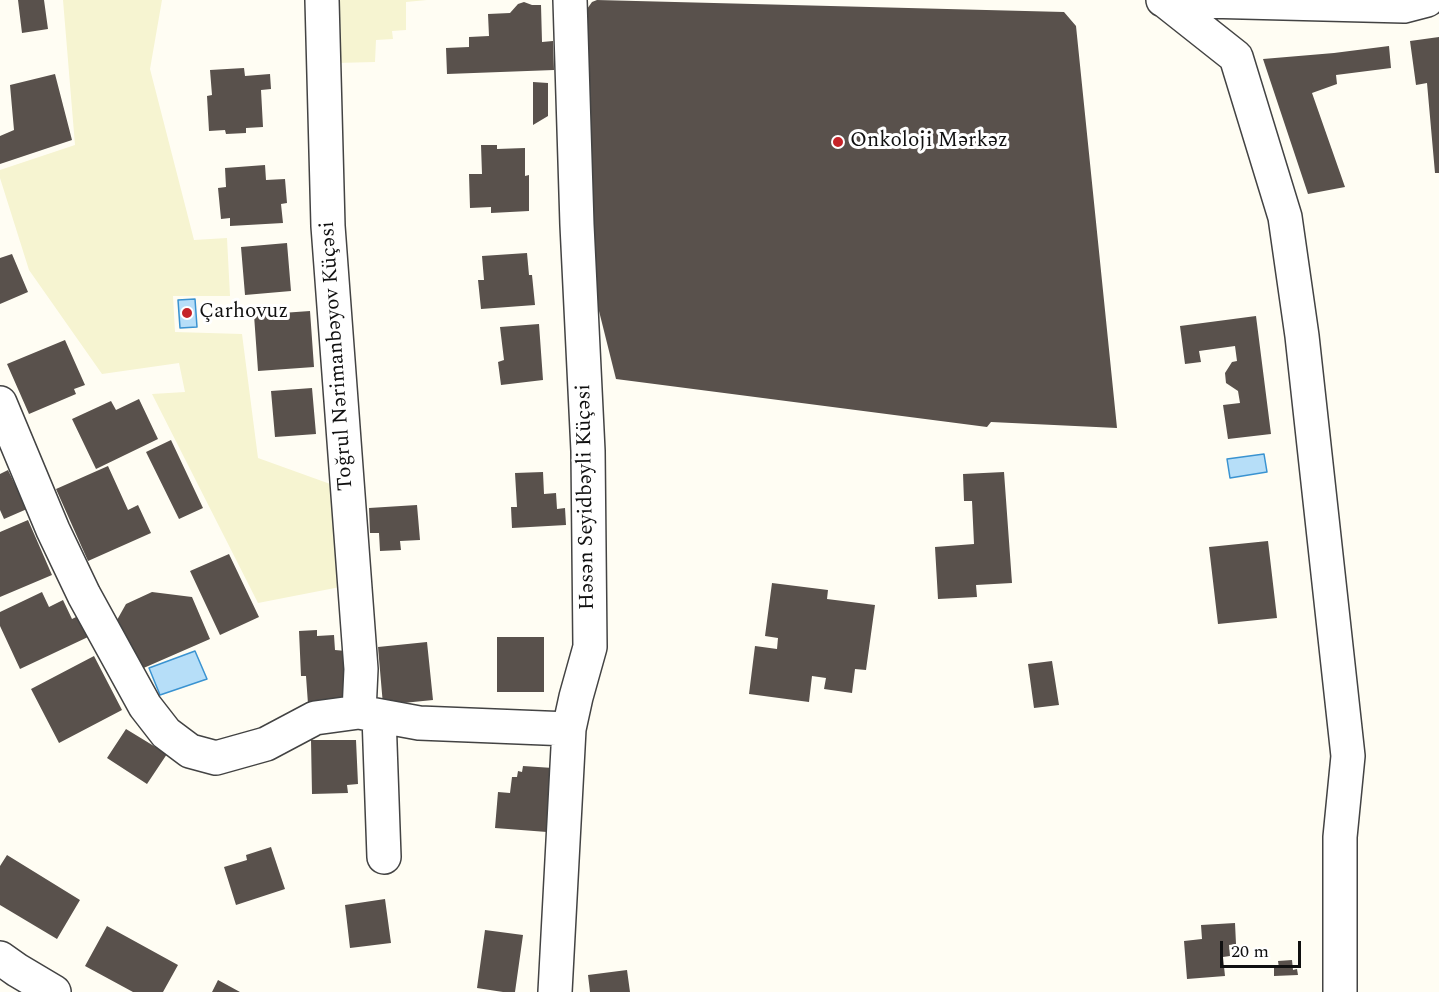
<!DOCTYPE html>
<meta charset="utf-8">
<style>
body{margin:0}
#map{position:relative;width:1439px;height:992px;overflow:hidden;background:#fffdf3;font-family:Spectral,serif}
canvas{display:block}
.scale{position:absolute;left:1220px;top:941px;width:81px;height:27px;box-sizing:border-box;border:3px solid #101010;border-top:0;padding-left:8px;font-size:18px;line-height:21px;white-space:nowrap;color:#101010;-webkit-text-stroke:4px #fff;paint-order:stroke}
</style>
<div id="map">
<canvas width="1439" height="992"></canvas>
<div class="scale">20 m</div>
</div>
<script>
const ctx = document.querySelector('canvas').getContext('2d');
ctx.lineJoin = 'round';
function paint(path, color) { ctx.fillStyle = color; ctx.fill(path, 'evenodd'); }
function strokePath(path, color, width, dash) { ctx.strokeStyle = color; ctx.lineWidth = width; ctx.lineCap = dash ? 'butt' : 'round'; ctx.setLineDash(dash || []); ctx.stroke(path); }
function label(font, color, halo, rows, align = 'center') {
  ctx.font = font + ' Spectral,serif'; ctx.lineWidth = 6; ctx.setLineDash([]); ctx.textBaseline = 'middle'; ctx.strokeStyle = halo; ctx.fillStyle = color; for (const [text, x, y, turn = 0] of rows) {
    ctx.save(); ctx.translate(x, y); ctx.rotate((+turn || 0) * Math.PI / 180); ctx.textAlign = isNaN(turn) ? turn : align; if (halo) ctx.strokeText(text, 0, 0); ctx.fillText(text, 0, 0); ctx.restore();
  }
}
const farmland = new Path2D(`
 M63 0H162L150 69 194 240 227 238 230 296H173L175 332 242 334 258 458 333 485 340 587 258 603 152 394 185 392 179 363 102 374 29 270 0 178V170L75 145Z
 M335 0H427L406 2V30L392 31 393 39 376 40 375 62 336 63Z`);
const water = new Path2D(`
 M195 299 197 327 180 328 178 300Z
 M1264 454 1267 472 1230 478 1227 459Z
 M195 651 207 679 160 695 149 668Z`);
const building = new Path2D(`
 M18 0H44L48 29 22 33Z
 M597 0 1064 12 1076 26 1117 428 991 422 987 427 616 379 597 303 589 258 587 9 592 2Z
 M524 2 532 5H541L542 42 553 41 554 70 447 74 446 48 469 47V37L489 36 488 14 510 13 518 4Z
 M1439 37V173H1435L1427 83 1416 85 1410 41Z
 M1389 46 1391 68 1336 75 1337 84 1312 93 1345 187 1308 194 1263 59 1334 53Z
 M244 68 245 76 270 74 271 89 261 90 263 127 246 128V133L226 134 225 130 209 131 207 96 212 95 210 70Z
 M55 74 72 140 0 164V136L14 130 10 85Z
 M533 82 548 83V116L533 125Z
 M481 145H497V149L525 148V176L529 175V211L491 213V207L470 208 469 174H482Z
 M265 165 266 180 285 179 287 203 281 204 283 223 230 226V218L221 219 218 188 226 187 225 168Z
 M287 243 291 291 245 295 241 247Z
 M527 253 529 275H532L535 305 481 309 478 280H484L482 256Z
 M12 254 28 292 0 304V258Z
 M310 311 314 367 258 371 254 315Z
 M1256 316 1271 434 1228 439 1223 405 1240 403 1238 391 1226 383 1225 373 1232 362 1237 361 1235 346 1199 351 1201 362 1185 364 1180 326Z
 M539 324 543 380 501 385 498 362 504 360 500 327Z
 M65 340 85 385 74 389 76 394 29 414 7 364Z
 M312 388 316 434 275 437 271 391Z
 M139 399 158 439 96 469 72 419 111 401 116 410Z
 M171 440 203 508 179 519 146 452Z
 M108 466 128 510 138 505 151 533 88 561 56 489Z
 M8 470 27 509 4 519 0 510V474Z
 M543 472 544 494 556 493 557 509 565 508 566 525 512 528 511 507H517L515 473Z
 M1004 472 1012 583 976 585 977 597 938 599 935 547 974 544 972 501H964L963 474Z
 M417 505 420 540 400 541 401 550 380 551 379 533H370L369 508Z
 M28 520 52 575 0 597V532Z
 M1268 541 1277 618 1218 624 1209 547Z
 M229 554 259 617 220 635 190 571Z
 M772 583 828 590 827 599 875 605 866 670 855 669 852 693 824 689 826 678 812 676 809 702 749 694 755 646 777 649 778 638 765 636Z
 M42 592 49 607 63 600 72 619 78 616 88 637 20 669 0 626V612Z
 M152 592 192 597 210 639 139 670 117 620 126 604Z
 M317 630V636L334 635 335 650 346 651 347 704H308L306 676H301L299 631Z
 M497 637H544V692H497Z
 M427 642 433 700 383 705 378 647Z
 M94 656 122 710 59 743 31 689Z
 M1052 661 1059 705 1034 708 1028 664Z
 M126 729 167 754 147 784 107 758Z
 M311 740H356L358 784 347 785 348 793 312 794Z
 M523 766 553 768 547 832 495 828 498 792 510 793 512 777H517L518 771 522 772Z
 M271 847 285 889 236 905 224 867 247 860 246 855Z
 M7 855 80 900 57 939 0 905V866Z
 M385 899 391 943 350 948 345 905Z
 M1235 923 1236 944 1229 945 1230 956 1223 957 1225 976 1187 979 1184 941 1202 939 1201 925Z
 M107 926 178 965 163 992H133L85 966Z
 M485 930 523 935 515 992H503L477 988Z
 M1292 960 1293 970 1297 969 1298 975 1274 976V968H1279L1278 961Z
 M627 970 630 992H590L588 975Z
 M218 980 240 992H212Z`);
const minor = new Path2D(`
 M322 0 328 226 361 669 359 712 419 723 569 729
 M1163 0 1404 6 1427 0
 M1164 0 1236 57 1285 217 1302 336 1348 756 1340 837V992
 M0 403 53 530 84 595 145 706 166 733 190 751 216 758 266 744 315 718 359 712
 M379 716 384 857
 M0 958 17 970 54 992
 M555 992 569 729 576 697 590 647 588 451 577 225 570 0`);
const markers = [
 [838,142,6,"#c52328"],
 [187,313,6,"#c52328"]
];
const poiNames = [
 ["Onkoloji Mərkəz",850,142],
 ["Çarhovuz",199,313]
];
const streetNames = [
 ["Toğrul Nərimanbəyov Küçəsi",338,356,-94],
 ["Həsən Seyidbəyli Küçəsi",587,497,-91]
];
paint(farmland, '#f6f4d1');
paint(water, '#b6def8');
strokePath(water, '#3a93d1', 1.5);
paint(building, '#59514c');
strokePath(minor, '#434343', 36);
strokePath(minor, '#fff', 33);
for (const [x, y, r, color] of markers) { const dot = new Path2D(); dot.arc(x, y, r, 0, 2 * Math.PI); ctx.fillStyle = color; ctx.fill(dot); strokePath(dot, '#fff', 2); }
label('21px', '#101010', '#fff', poiNames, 'left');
label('21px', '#101010', '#fff', streetNames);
</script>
